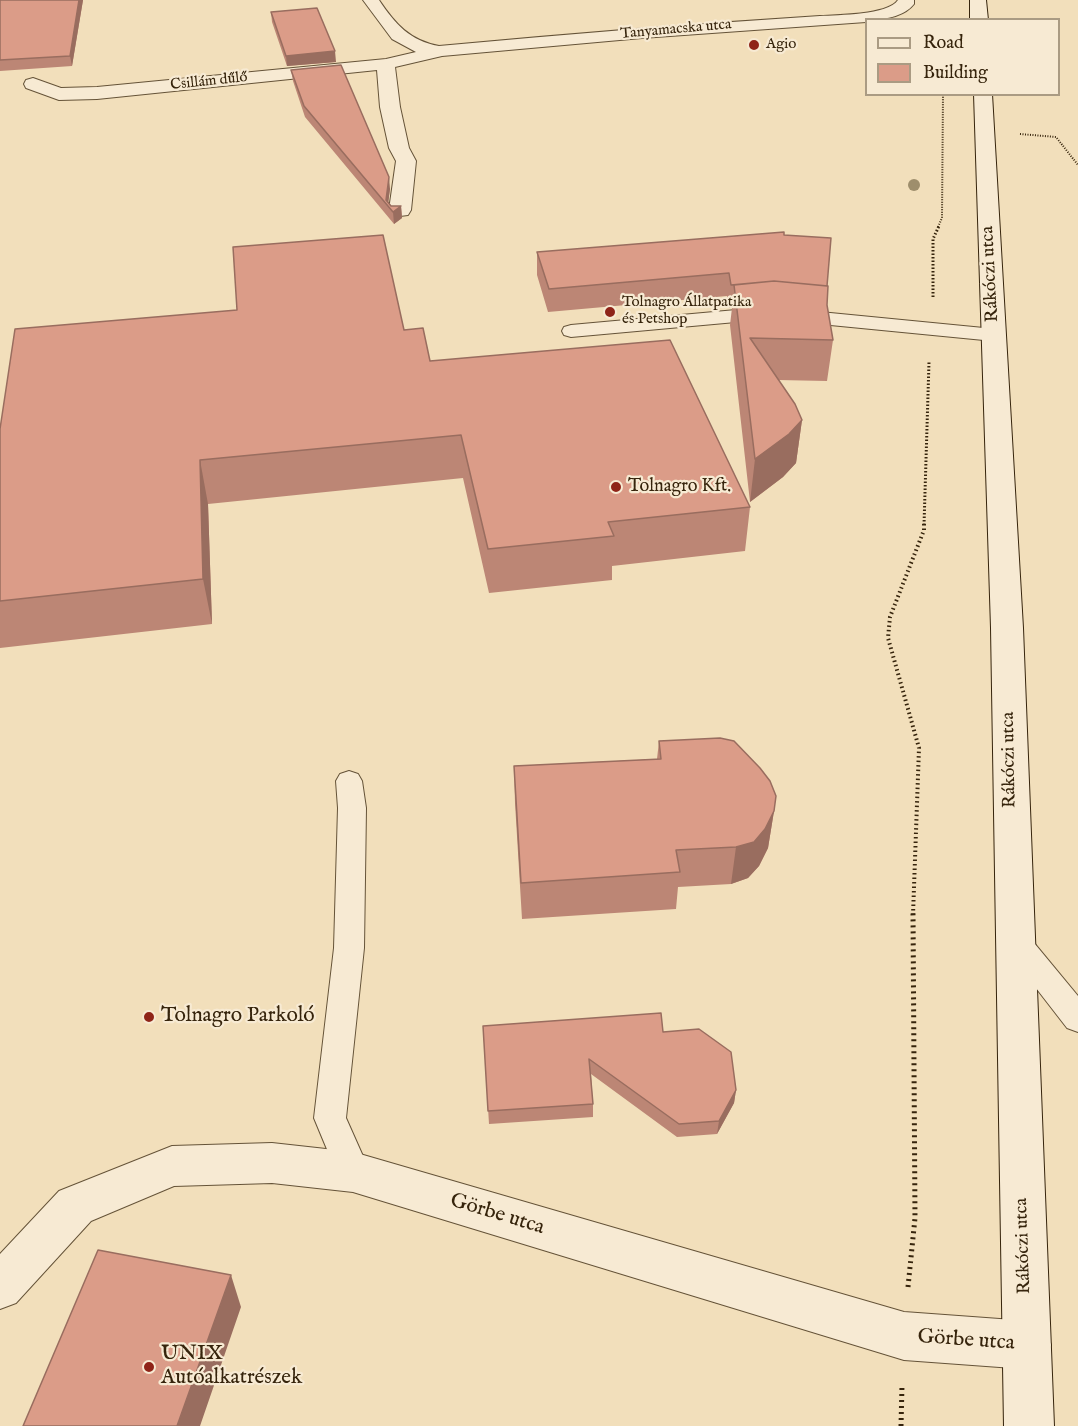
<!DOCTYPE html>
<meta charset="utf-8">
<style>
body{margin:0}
#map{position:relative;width:1078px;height:1426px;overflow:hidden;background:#f2dfbb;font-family:"IM FELL English",serif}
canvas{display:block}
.legend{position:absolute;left:865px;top:18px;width:195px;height:78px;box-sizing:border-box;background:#f7ead3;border:2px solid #aa9b83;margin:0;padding:8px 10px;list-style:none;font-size:18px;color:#36240c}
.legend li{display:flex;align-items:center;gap:12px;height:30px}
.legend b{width:30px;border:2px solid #aa9b83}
</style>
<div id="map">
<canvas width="1078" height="1426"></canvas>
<ul class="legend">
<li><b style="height:8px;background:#f7ead3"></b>Road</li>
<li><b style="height:16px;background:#db9c88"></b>Building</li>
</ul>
</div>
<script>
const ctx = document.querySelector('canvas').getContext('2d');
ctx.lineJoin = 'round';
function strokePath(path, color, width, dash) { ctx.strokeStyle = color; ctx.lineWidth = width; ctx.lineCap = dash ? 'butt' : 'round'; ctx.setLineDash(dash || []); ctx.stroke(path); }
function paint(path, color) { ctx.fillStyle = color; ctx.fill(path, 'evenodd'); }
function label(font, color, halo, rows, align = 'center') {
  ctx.font = font + ' "IM FELL English",serif'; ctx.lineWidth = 4.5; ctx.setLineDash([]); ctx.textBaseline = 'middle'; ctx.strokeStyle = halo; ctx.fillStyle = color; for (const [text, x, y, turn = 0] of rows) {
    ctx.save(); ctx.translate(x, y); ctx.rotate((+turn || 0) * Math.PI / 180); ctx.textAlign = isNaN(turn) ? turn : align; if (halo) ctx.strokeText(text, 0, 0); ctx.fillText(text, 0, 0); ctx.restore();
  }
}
const pathFar3 = new Path2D(`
 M1020 134 1056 137 1078 165
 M938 227 942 218 943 94`);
const pathFar2 = new Path2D(`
 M933 297V239L939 226
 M924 525 929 362`);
const pathFar1 = new Path2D(`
 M913 915 919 748 888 638 890 617 924 530V523`);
const path = new Path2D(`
 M908 1287 915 1218 913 913
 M901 1426 902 1385`);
const lane = new Path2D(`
 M769 307 994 329 1001 331 1003 335 1001 339 994 341 769 319 571 337 564 335 562 331 564 327 571 325Z
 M349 771 358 774 362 781 366 808 364 948 346 1118 370 1172 365 1183 353 1187 341 1183 314 1118 334 948 338 808 336 781 340 774Z
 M1015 928 1025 932 1078 996V1032L1067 1028 1005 948 1000 940 1005 932Z`);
const street = new Path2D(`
 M363 0H379C395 24 410 41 439 46 566 34 693 24 820 16 838 15 888 15 898 0H914V4C904 17 882 20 866 20V22L642 38 442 56 395 67 400 107 409 148 416 161 411 210 408 215 400 216 392 215 389 210 396 161 389 148 380 107 377 70 97 99 59 100 26 88 24 84 26 80 33 78 61 88 97 87 386 59 416 52 392 39Z
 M272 1143 353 1152 904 1312 1027 1321 1044 1328 1051 1345 1044 1362 1027 1369 904 1360 353 1192 272 1183 174 1186 91 1221 16 1303 0 1309V1254L59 1191 172 1146Z`);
const secondary = new Path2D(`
 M970 0H986L988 20H970Z
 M974 94H992L1023 628 1054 1426H1004L991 628Z`);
const trees = [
 [914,185]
];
const wall = new Path2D(`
 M0 0H83L72 66 0 71Z
 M271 12 336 62 287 66 272 22Z
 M291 70 390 189 388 202 391 206H401L402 218 394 224 305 117 293 81Z
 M784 235 827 286V305L833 340 827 381 778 380 802 420 796 463 783 477 750 502 730 325 732 308H729L727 296 548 312 537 275V252Z
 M404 330 430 361 750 507 745 551 612 566V580L489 593 463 478 208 504 212 624 0 648V429Z
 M659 741 774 811 768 848 759 866 748 878 731 884 678 887 676 909 522 919 515 803 514 766 657 759Z
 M483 1026 736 1090 734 1103 717 1134 677 1137 591 1074 593 1104V1117L489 1124Z`);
const shadedWall = new Path2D(`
 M79 0H83L72 66 70 56Z
 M335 51 336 62 287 66 286 56Z
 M389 177 390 189 388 205 386 200Z
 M401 206 402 218 394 224 393 212Z
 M802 420 796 463 783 477 750 502 755 459Z
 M200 460 208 504 212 624 203 579Z
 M774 811 768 848 759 866 748 878 731 884 736 847Z
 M736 1090 734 1103 717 1134 719 1121Z
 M231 1275 241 1307 200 1426H177Z`);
const building = new Path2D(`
 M0 0H79L70 56 0 60Z
 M317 8 335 51 286 56 271 12Z
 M341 65 389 177 386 200 391 206H401L393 212 304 106 291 70Z
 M784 232V235L831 238 827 286 774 281 731 285 729 273 549 289 537 252Z
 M383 235 404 330 423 328 430 361 670 340 750 507 608 522 614 536 488 549 461 435 200 460 203 579 0 601V429L15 329 237 310 233 247Z
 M774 281 828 286 827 305 833 340 750 338 795 404 802 420 789 434 755 459 734 285Z
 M720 738 734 741 760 768 770 781 776 796 774 811 765 829 754 842 736 847 676 850 680 872 521 883 514 766 661 759 659 741Z
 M661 1013 663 1032 699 1029 731 1052 736 1090 719 1121 679 1124 589 1059 593 1104 488 1111 483 1026Z
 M98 1250 231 1275 177 1426H23Z`);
const markers = [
 [754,45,6,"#8f2418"],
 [610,312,6,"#8f2418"],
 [616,487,6,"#8f2418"],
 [149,1017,6,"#8f2418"],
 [149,1367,6,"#8f2418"]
];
const farStreetnames = [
 ["Tanyamacska utca",676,30,-5],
 ["Csillám dűlő",209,82,-6]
];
const farPoinames = [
 ["Agio",766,45],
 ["Tolnagro Állatpatika",622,303],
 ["és Petshop",622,320]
];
const streetNames = [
 ["Rákóczi utca",991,274,-93],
 ["Rákóczi utca",1010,760,-91],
 ["Rákóczi utca",1024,1246,-92]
];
const poiNames = [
 ["Tolnagro Kft.",628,487]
];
const nearPoinames = [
 ["Tolnagro Parkoló",161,1017],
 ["UNIX",161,1355],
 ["Autóalkatrészek",161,1379]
];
const nearStreetnames = [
 ["Görbe utca",497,1215,17],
 ["Görbe utca",966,1341,4]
];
strokePath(lane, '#655338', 2);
strokePath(street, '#655338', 2);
strokePath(secondary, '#36240c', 2);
strokePath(pathFar3, '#36240c', 2, [1, 1.5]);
strokePath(pathFar2, '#36240c', 3, [1.5, 2]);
strokePath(pathFar1, '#36240c', 4, [1.5, 3]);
strokePath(path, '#36240c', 5, [2, 4]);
paint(lane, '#f7ead3');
paint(street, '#f7ead3');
paint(secondary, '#f7ead3');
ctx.fillStyle = '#9e8e6c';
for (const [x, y] of trees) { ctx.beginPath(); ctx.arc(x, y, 6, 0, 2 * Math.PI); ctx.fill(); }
paint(wall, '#bc8675');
paint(shadedWall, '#996d5f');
paint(building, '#db9c88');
strokePath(building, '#996d5f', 1.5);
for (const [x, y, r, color] of markers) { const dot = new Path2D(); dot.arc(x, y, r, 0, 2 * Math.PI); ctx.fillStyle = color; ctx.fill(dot); strokePath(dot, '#f7ead3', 2); }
label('15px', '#36240c', '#f7ead3', farStreetnames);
label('15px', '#36240c', '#f7ead3', farPoinames, 'left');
label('18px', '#36240c', '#f7ead3', streetNames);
label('18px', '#36240c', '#f7ead3', poiNames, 'left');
label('21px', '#36240c', '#f7ead3', nearPoinames, 'left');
label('21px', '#36240c', '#f7ead3', nearStreetnames);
</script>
